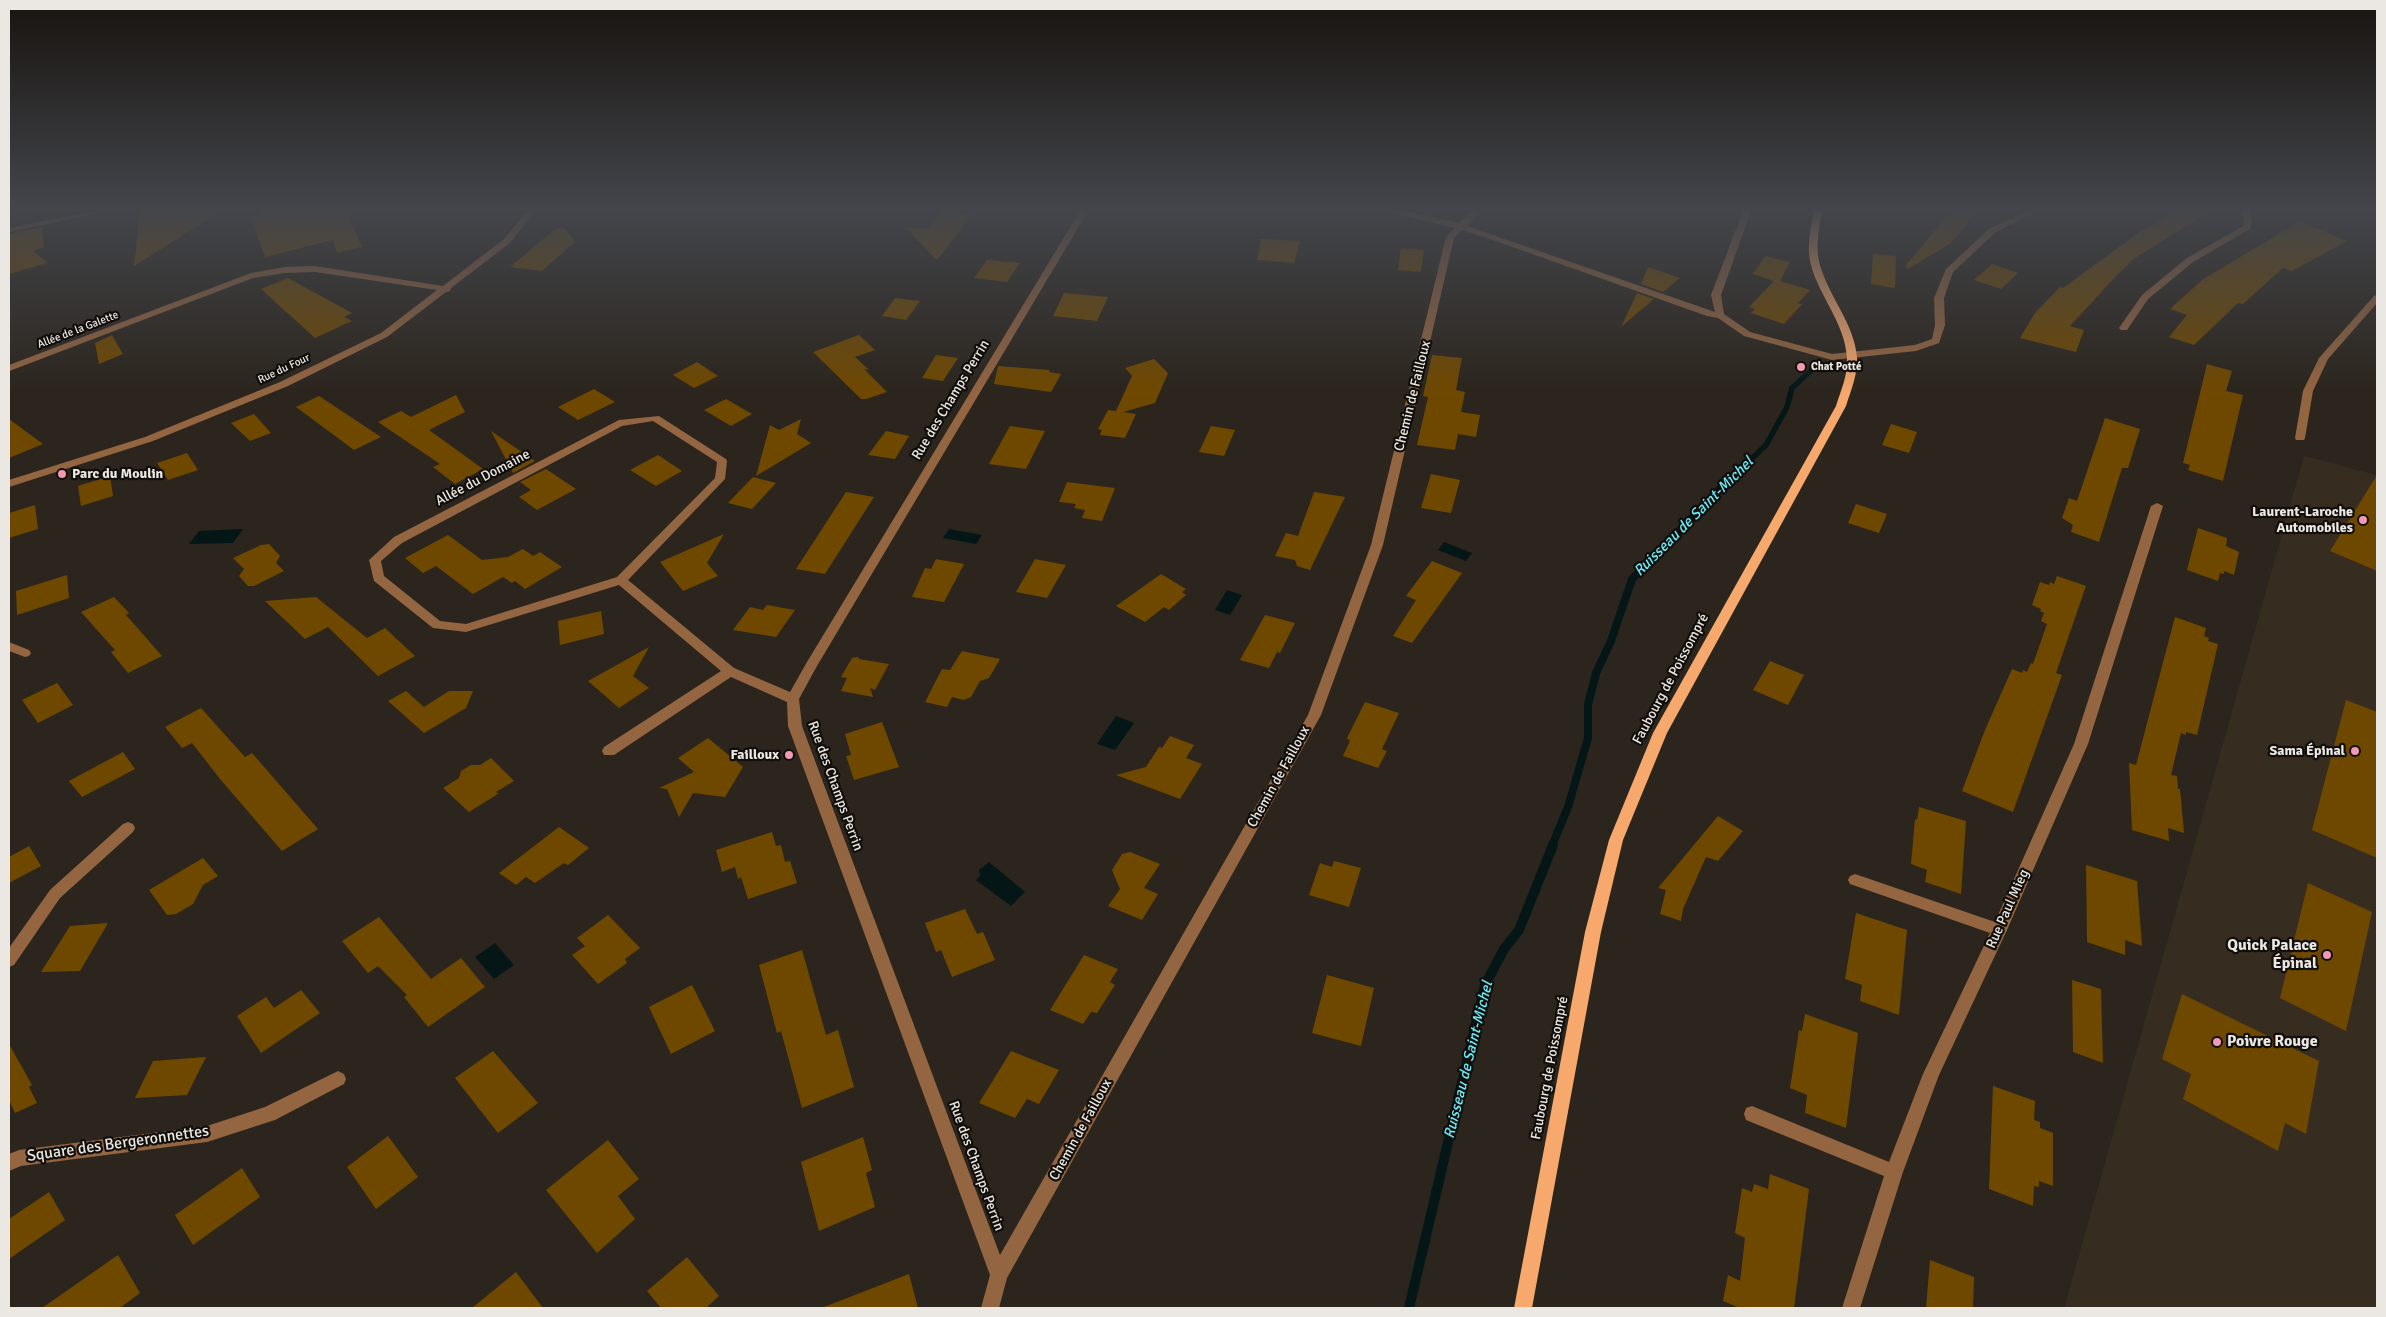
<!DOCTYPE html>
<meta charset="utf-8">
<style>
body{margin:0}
#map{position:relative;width:2386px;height:1317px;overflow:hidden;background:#2b251d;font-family:Signika,sans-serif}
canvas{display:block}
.frame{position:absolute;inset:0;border:10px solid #ebe7e2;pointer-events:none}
</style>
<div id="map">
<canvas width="2386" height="1317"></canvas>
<div class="frame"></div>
</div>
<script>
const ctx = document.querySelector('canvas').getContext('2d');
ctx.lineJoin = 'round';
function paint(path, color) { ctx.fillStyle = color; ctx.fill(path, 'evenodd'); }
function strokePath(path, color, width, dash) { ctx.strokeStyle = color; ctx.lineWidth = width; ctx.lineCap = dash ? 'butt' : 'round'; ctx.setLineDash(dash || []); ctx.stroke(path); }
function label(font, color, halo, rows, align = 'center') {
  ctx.font = font + ' Signika,sans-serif'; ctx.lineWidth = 4.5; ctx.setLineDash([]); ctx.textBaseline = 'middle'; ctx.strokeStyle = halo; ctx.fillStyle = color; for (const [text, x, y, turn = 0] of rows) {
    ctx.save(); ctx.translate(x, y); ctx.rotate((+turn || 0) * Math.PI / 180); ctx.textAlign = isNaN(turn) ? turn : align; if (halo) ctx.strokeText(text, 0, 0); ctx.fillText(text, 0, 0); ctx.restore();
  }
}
const built = new Path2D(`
 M2304 456 2377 475V1308H2064Z`);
const water = new Path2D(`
 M243 529 233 543 189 544 199 531Z
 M949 529 982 535 976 544 943 538Z
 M1444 542 1472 553 1466 561 1438 550Z
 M1227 590 1242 595 1230 615 1215 610Z
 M1116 716 1134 723 1115 750 1097 744Z
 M989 862 1025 892 1011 906 976 880 980 876 979 870Z
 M495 943 514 965 494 979 475 957Z`);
const streamFar2 = new Path2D(`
 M1723 486 1766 445 1787 407 1792 388 1815 367`);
const streamFar1 = new Path2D(`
 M1552 846 1568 807 1588 738V705L1596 673 1611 641 1632 579 1724 485`);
const stream = new Path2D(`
 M1409 1308 1485 985 1504 949 1519 930 1553 845`);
const building = new Path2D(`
 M140 211H221L134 266Z
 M259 211H346L362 247 337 253 333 240 265 257 250 215 261 217Z
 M942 211 972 215 937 260 905 227 928 229Z
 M1963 211H1977L1951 243 1908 269 1905 266 1943 221Z
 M2177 211H2199L2202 216 2135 258 2116 276 2070 326 2084 330 2076 352 2020 338 2035 313 2060 287 2063 288 2141 231Z
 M2300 221 2347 241 2292 271 2283 268 2243 304 2238 303 2194 345 2169 337 2187 315 2170 309 2202 280Z
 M42 227 44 247 33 251 48 263 9 274V234Z
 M564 227 575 242 542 271 510 267 555 229Z
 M1261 239 1300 241 1294 263 1257 260Z
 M1401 248 1424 250 1421 272 1398 270Z
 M1873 254 1896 256 1895 288 1871 284Z
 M1765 256 1790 262 1780 281 1810 290 1798 303 1802 304 1784 324 1751 313 1755 309 1749 307 1774 281 1753 274Z
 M987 260 1020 263 1007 282 974 278Z
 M1992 264 2018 273 2001 289 1974 280Z
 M1648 267 1680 278 1663 292 1641 284Z
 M288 278 352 313 344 317 352 321 315 338 261 289Z
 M1064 293 1108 297 1097 321 1053 316Z
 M1637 293 1654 299 1621 327Z
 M895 298 920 301 906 320 882 316Z
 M112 335 123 354 99 364 95 343Z
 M859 335 875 350 855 357 869 370 864 369 887 392 866 399H861L813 352Z
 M936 355 958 358 943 381 922 378Z
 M1432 355 1462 358 1456 390 1465 392 1461 412 1480 415 1476 437 1458 434 1455 450 1417 445 1428 397 1423 396Z
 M1154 359 1168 373 1155 403 1123 412 1136 414 1125 438 1100 435 1102 430 1098 429 1108 410 1116 411 1132 376 1125 368Z
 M697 362 718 376 694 388 673 375Z
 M2207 364 2232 371 2226 391 2243 395 2223 481 2188 470 2190 465 2183 463Z
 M998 366 1050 370 1049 372 1061 374 1051 392 994 384Z
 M594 389 615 402 578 420 558 407Z
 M456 395 465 412 429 430 483 469 455 484 433 467 440 464 378 422 401 411 411 417Z
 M319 396 381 437 354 450 296 407Z
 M726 399 752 414 731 426 704 410Z
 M254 414 271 433 250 441 231 423Z
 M2105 418 2140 429 2128 468H2122L2099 542 2071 532 2073 525 2062 518 2069 498 2077 501Z
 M9 419 43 444 9 458Z
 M801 419 797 434 811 443 756 476 770 425 779 430Z
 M1891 424 1917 432 1909 453 1882 445Z
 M1010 426 1045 431 1026 469 989 464Z
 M1211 426 1235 430 1224 456 1199 452Z
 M491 431 535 461 513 473Z
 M886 431 909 436 895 459 868 455Z
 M187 453 198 470 168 480 157 463Z
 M658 455 682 471 656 486 630 470Z
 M546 469 576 489 537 510 519 497 531 490 520 482Z
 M1431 474 1460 480 1451 513 1421 508Z
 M2377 475V571L2330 551Z
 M110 476 113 496 81 506 78 486Z
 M753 477 776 483 752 509 728 503Z
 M1067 482 1115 488 1102 521 1082 518 1085 510 1074 508 1076 504 1059 502Z
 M846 492 874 497 825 574 796 569Z
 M1314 492 1345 497 1310 570 1297 566 1295 560 1275 556 1286 533 1298 536Z
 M1856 504 1887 514 1879 533 1848 523Z
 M35 505 38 529 9 538V513Z
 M2198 528 2227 538 2226 546 2239 552 2234 575 2224 571V574L2220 573 2218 581 2187 570Z
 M724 534 707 563 718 576 683 591 660 562Z
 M448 535 482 560 508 557 523 549 533 556 540 552 562 567 525 589 515 581 512 583 497 573 503 577 473 594 436 566 423 573 405 558Z
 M269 544 280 556 276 563 284 571 254 586H248L239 576 244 569 233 558 261 545Z
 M936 559 964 564 944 602 912 597 925 568 931 569Z
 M1035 559 1066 565 1047 598 1016 592Z
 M1432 561 1462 573 1412 643 1393 636 1416 600 1406 596Z
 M1161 574 1186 589 1182 592 1186 595 1169 610 1164 607 1145 622 1116 606Z
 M67 575 69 598 17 615 16 591Z
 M2057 576 2086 586 2056 673 2062 675 2013 812 1962 791 1985 730 2012 669 2022 673 2023 670 2027 672 2031 663 2033 664 2047 624 2041 621 2044 613 2040 611 2041 609 2032 605 2040 582 2049 585 2050 582 2054 584Z
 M114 597 129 613 126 615 162 656 128 673 111 652 115 650 81 612Z
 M316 597 367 638 385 628 415 656 378 676 328 627 305 639 265 601Z
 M767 605 795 610 776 637 733 630 750 607 763 610Z
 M601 611 604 634 560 645 558 621Z
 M1265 615 1295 623 1280 653 1277 652 1269 668 1240 660Z
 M2175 617 2206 628 2204 636 2209 638 2208 641 2218 644 2197 735 2186 732V735L2181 733 2171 775 2177 776 2178 789H2180L2184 833 2168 828 2169 841 2132 830 2129 763 2136 765Z
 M649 647 633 676 649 688 619 708 588 681Z
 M962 651 1000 659 989 678 980 681 971 697 964 700 952 697 947 707 925 702 942 669 950 670Z
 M858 657 859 659 889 664 875 690 870 688 873 697 841 691 847 678 841 677 852 658Z
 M1770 661 1804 675 1788 705 1753 690Z
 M57 683 73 705 38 723 22 700Z
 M406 691 424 707 449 691H473L466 708 424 733 388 701Z
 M2346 700 2377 712V858L2312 830Z
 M1365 702 1399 713 1382 749 1387 751 1378 768 1343 756 1350 741 1347 738Z
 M201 708 245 757 252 753 318 829 282 851 220 779 192 743 182 748 165 727Z
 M882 722 899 767 854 780 846 756 851 755 845 734Z
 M1170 736 1194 745 1186 758 1202 764 1180 799 1116 775 1146 767 1159 747 1162 748Z
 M708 738 743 767 725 797 693 793 679 817 667 789 659 788 694 772 678 758Z
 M123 752 135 769 82 797 69 781Z
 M491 758 514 781 496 792 498 794 469 812 443 788 459 778 461 771 471 765H480Z
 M1919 807 1966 821 1961 894 1925 882 1927 870 1911 864 1915 819 1917 820Z
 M1718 816 1743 831 1718 861 1706 857 1683 909 1681 921 1660 914 1666 890 1658 888Z
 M559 827 589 848 568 865 564 863 535 883 526 877 516 885 499 873Z
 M772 832 776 846 781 845 785 862 790 861 797 883 748 899 741 877 738 879 735 867 722 872 716 850Z
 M29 846 41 866 9 883V857Z
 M1130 852 1160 864 1144 888 1158 894 1142 920 1108 906 1120 889 1112 870 1122 854Z
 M203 858 218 876 203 885 193 904 176 914 167 915 149 890Z
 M1334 861 1361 868 1349 907 1309 895 1320 863 1332 867Z
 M2086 865 2137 881 2142 946 2125 940V955L2087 942Z
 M2308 883 2372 912 2346 1031 2280 998Z
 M965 909 977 934 983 932 995 960 952 977 941 950 936 952 925 923Z
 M1856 913 1907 930 1899 1015 1860 1001 1862 985 1845 979Z
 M608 915 640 948 625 959 627 963 598 984 572 955 585 946 577 938Z
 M379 917 431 979 461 958 485 987 428 1027 404 997 407 995 378 966 368 973 342 941Z
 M108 923 80 971 41 972 70 926Z
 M802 950 826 1035 838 1030 854 1087 802 1108 781 1031 777 1033 759 965Z
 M1084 955 1118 969 1110 982 1115 985 1097 1013 1091 1012 1083 1024 1050 1010Z
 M1327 975 1374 988 1361 1046 1312 1033Z
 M2072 980 2101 989 2103 1063 2073 1052Z
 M692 985 715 1031 671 1054 649 1007Z
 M301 990 320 1013 261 1053 237 1016 266 997 274 1008Z
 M2182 994 2319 1061 2306 1134 2285 1123 2278 1151 2183 1099 2191 1074 2162 1059Z
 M1805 1014 1858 1033 1846 1128 1805 1113 1807 1095 1790 1088 1799 1030 1802 1031Z
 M9 1044 32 1085 29 1087 37 1103 15 1113 9 1100Z
 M493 1051 538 1103 498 1133 455 1078Z
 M1011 1051 1059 1070 1039 1104 1027 1099 1015 1118 979 1103Z
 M206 1057 187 1095 135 1098 153 1061Z
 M1993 1086 2035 1101 2034 1120 2040 1122V1128L2053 1133V1186L2039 1181V1187L2034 1186 2033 1206 1989 1189Z
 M388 1136 418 1177 376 1209 347 1167Z
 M863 1137 872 1170 866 1173 875 1207 819 1231 801 1162Z
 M608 1140 639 1179 618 1196 635 1219 597 1253 546 1190Z
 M242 1168 260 1197 193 1245 175 1215Z
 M1770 1174 1809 1189 1794 1308H1740L1723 1301 1728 1275 1740 1281 1745 1238 1735 1233 1742 1188 1752 1192 1754 1184 1768 1189Z
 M49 1192 65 1220 9 1259V1219Z
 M118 1255 140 1293 120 1308H42Z
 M687 1257 719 1296 706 1308H661L647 1291Z
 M1930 1260 1974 1277 1973 1308H1926Z
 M516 1272 543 1308H472Z
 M909 1274 918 1308H825L824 1307Z`);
const minor = new Path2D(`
 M93 211H108L9 232V228Z
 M527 211H535L510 243 451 288 450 291 446 292 387 337 288 386 153 441 9 487V480L145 437 280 382 381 333 437 290 315 272 285 273 253 278 12 370 9 371V365L251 273 285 267 315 266 443 286 504 239Z
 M1080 211H1088L817 666 799 699 802 726 1000 1255 1308 715 1371 545 1446 237 1455 228 1393 213 1392 211H1406L1459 223 1473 211H1481L1467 226 1715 312 1711 295 1743 211H1751L1721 295 1724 314 1750 332 1832 354 1915 345 1932 339 1935 325 1934 298 1946 269 1990 228 2028 211H2038L1996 232 1953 272 1944 298 1945 325 1939 343 1916 351 1832 360 1744 336 1718 318 1707 316 1490 239 1462 230 1454 238 1383 545 1321 715 1007 1278 999 1308H981L990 1275 788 726 787 702 731 677 614 755H604L602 751 604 747 721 671 619 585 466 632 433 628 374 581 369 560 394 537 619 420 659 416 726 459 727 461 725 479 628 580 734 668 790 692 807 662ZM653 421 717 462 715 478 617 577 466 624 440 621 384 576 381 561 402 543 622 426Z
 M2241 211H2249L2252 219 2250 229 2193 262 2148 299 2127 330H2121L2119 328 2142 295 2187 258 2243 226 2244 219Z
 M2377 295V303L2328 359 2313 391 2305 438 2304 440H2296L2295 438 2303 391 2319 358 2374 296Z
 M2157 503 2163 506 2088 744 2007 930 1939 1075 1903 1172 1860 1308H1842L1884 1176 1746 1120 1744 1114 1746 1108 1752 1106 1889 1162 1923 1074 1990 933 1850 884 1848 880 1850 876 1855 874 1995 922 2074 744 2151 506Z
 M9 642 29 650 31 653 29 656 25 657 9 651Z
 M128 822 133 824 135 828 133 832 60 898 14 965 9 967V948L50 890 123 824Z
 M338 1071 344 1074 346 1079 344 1084 275 1120 207 1142 21 1166 9 1171V1154L19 1150 207 1126 265 1107Z`);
const major = new Path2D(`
 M1814 211H1822C1819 227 1815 248 1820 265 1829 297 1854 323 1857 357 1858 374 1851 390 1846 406L1667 733 1623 840 1601 932 1532 1308H1514L1585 932 1609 840 1653 733 1836 406C1841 390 1848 375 1847 358 1845 323 1819 296 1811 265 1806 248 1811 227 1814 211Z`);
const markers = [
 [1801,367,5,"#f09ab4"],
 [62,474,5,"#f09ab4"],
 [2363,520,5,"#f09ab4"],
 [2355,751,5,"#f09ab4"],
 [789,755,5,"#f09ab4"],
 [2327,955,5,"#f09ab4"],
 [2217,1042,5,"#f09ab4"]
];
const farStreetnames = [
 ["Allée de la Galette",78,330,-21],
 ["Rue du Four",284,369,-25]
];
const farPoinames = [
 ["Chat Potté",1811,367]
];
const streetNames = [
 ["Chemin de Failloux",1413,396,-76],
 ["Rue des Champs Perrin",951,400,-59],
 ["Allée du Domaine",483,478,-28],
 ["Faubourg de Poissompré",1671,679,-62],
 ["Chemin de Failloux",1279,777,-61],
 ["Rue des Champs Perrin",835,786,70],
 ["Rue Paul Mieg",2008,909,-66],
 ["Faubourg de Poissompré",1550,1068,-79],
 ["Chemin de Failloux",1081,1130,-61],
 ["Rue des Champs Perrin",976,1166,70]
];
const poiNames = [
 ["Parc du Moulin",72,474,"left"],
 ["Laurent-Laroche",2353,512],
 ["Automobiles",2353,528],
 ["Sama Épinal",2345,751],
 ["Failloux",779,755]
];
const waterNames = [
 ["Ruisseau de Saint-Michel",1694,517,-45],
 ["Ruisseau de Saint-Michel",1469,1060,-76]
];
const nearPoinames = [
 ["Quick Palace",2317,946],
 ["Épinal",2317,964],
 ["Poivre Rouge",2227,1042,"left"]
];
const nearStreetnames = [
 ["Square des Bergeronnettes",118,1144,-8]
];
paint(built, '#372c20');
paint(water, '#051617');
strokePath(streamFar2, '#051617', 5.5);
strokePath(streamFar1, '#051617', 8);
strokePath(stream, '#051617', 10);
paint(building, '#6f4800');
paint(minor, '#946541');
paint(major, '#f7a96d');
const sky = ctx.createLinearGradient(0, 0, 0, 395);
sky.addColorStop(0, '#181410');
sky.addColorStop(0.53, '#44464c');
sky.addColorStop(1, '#44464c00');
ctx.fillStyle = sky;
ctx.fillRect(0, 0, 2386, 395);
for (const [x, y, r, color] of markers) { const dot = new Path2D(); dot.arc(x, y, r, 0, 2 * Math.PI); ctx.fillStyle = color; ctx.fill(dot); strokePath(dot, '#110e0b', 2); }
label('11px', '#ebe7e2', '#110e0b', farStreetnames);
label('bold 11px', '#ebe7e2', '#110e0b', farPoinames, 'left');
label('14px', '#ebe7e2', '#110e0b', streetNames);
label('bold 14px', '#ebe7e2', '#110e0b', poiNames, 'right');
label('italic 15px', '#69edf9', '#110e0b', waterNames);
label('bold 16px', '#ebe7e2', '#110e0b', nearPoinames, 'right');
label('16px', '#ebe7e2', '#110e0b', nearStreetnames);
</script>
